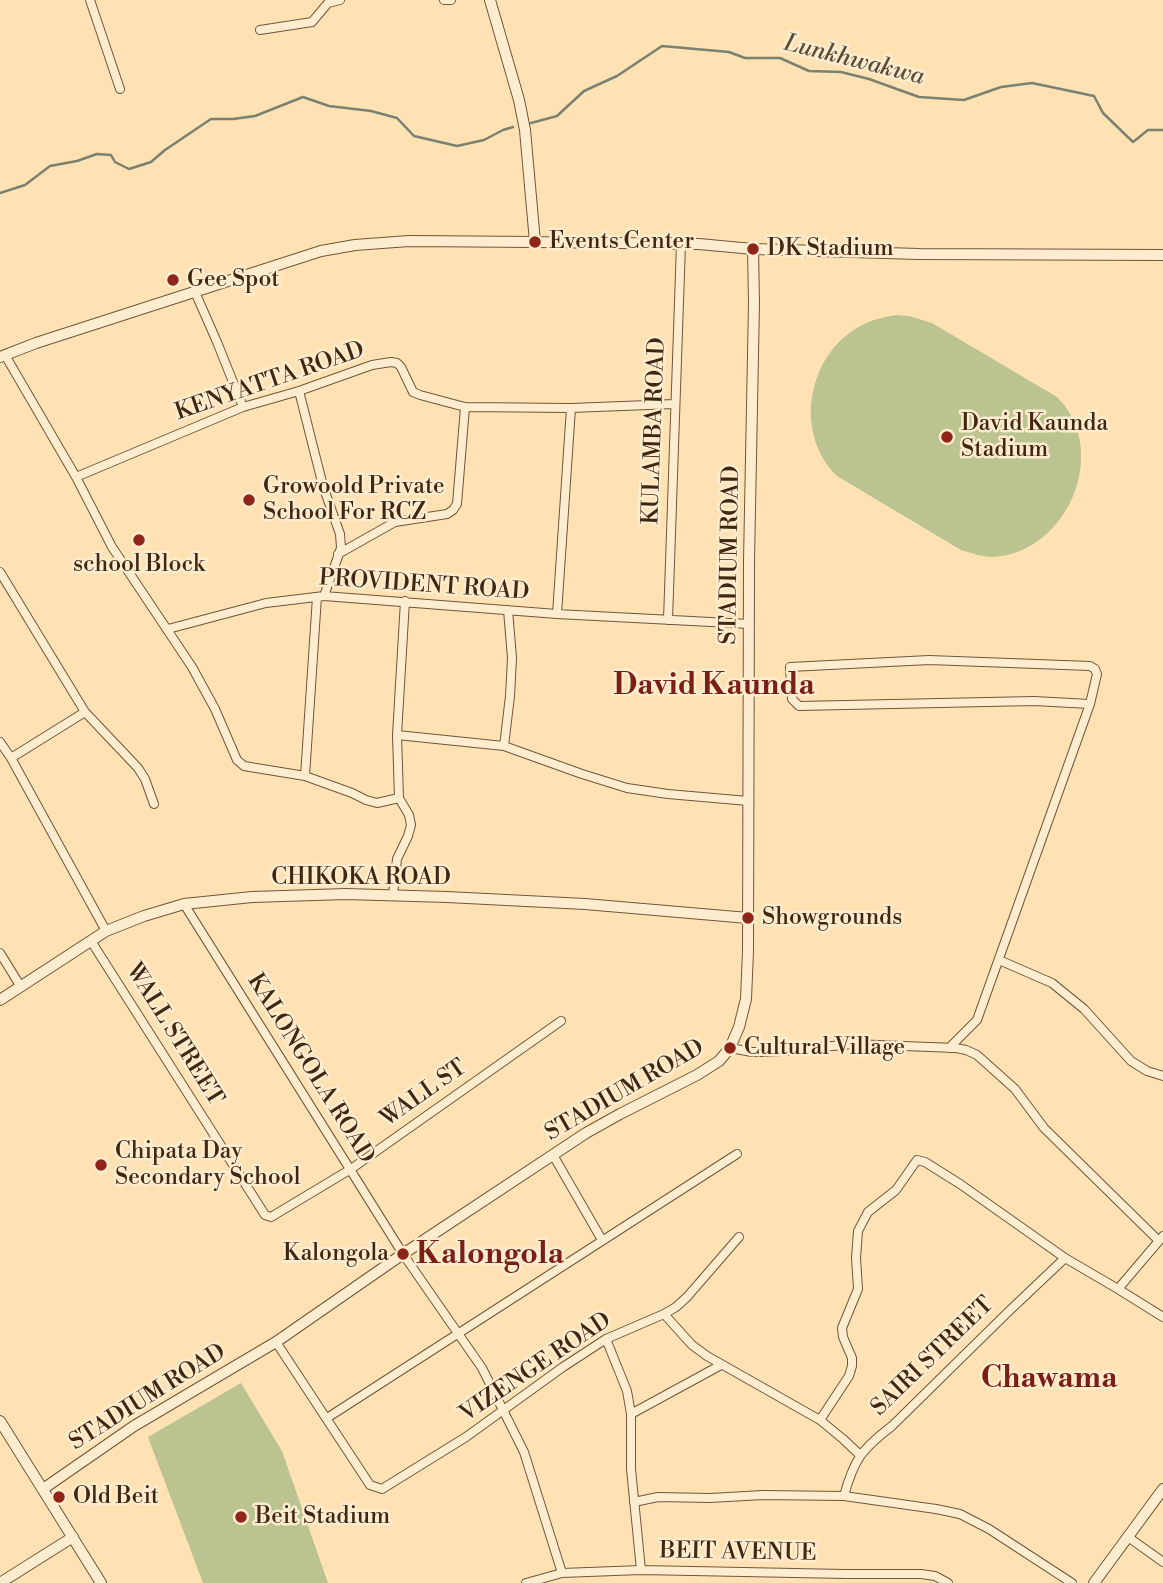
<!DOCTYPE html>
<style>
body{margin:0}
canvas{display:block;background:#fee2b3}
</style>
<canvas width="1163" height="1583"></canvas>
<script>
const ctx = document.querySelector('canvas').getContext('2d');
ctx.lineJoin = 'round';
function paint(path, color) { ctx.fillStyle = color; ctx.fill(path, 'evenodd'); }
function strokePath(path, color, width, dash) { ctx.strokeStyle = color; ctx.lineWidth = width; ctx.lineCap = dash ? 'butt' : 'round'; ctx.setLineDash(dash || []); ctx.stroke(path); }
function label(font, color, halo, rows, align = 'center') {
  ctx.font = font + ' "Libre Bodoni",serif'; ctx.lineWidth = 5; ctx.setLineDash([]); ctx.textBaseline = 'middle'; ctx.strokeStyle = halo; ctx.fillStyle = color; for (const [text, x, y, turn = 0] of rows) {
    ctx.save(); ctx.translate(x, y); ctx.rotate((+turn || 0) * Math.PI / 180); ctx.textAlign = isNaN(turn) ? turn : align; if (halo) ctx.strokeText(text, 0, 0); ctx.fillText(text, 0, 0); ctx.restore();
  }
}
const green = new Path2D(`
 M896 315 909 316 932 323 1057 397C1111 450 1068 553 993 557 982 557 971 553 961 550L837 476C792 432 808 351 864 324 874 319 885 317 896 315Z
 M241 1383 282 1451 328 1583H203L148 1437Z`);
const stream = new Path2D(`
 M531 123 557 116 584 91 617 76 662 46 729 52 745 58H780L809 71 841 72 869 79 919 97 964 100 1001 87 1032 83 1094 96 1103 113 1133 142 1148 130H1163
 M0 193 25 185 50 166 77 161 97 154 111 155 115 162 129 169 151 162 165 150 211 119H233L255 116 303 97 329 106 371 111 397 118 414 136 457 146 484 140 503 130 513 127`);
const minor = new Path2D(`
 M90 0 120 89
 M444 0H451
 M260 30 312 22 328 3 340 0
 M195 292 217 342 243 407
 M5 355 76 477 112 547 192 667 215 709 237 760 244 766 305 776 352 793 366 800 377 803 399 798
 M299 391 323 486 340 534 341 548 324 596
 M76 477 243 407 299 391 372 365 391 362 397 363 401 367 413 392 420 395 465 407 571 408 674 404
 M338 554 395 522 447 514 453 510 457 504 465 407
 M0 572 85 712 138 768 145 779 154 804
 M557 614 571 408
 M668 620 681 244
 M168 629 266 603 324 596 557 614 749 624
 M397 735 504 746 582 774 627 788 668 794 748 801
 M0 742 11 758 106 931
 M504 746 510 696 512 658 508 610
 M11 758 85 712
 M305 776 317 597
 M393 895 397 859 408 836 411 825 409 815 399 798 397 735 405 601
 M184 904 403 1254 482 1368 524 1452 562 1573
 M91 941 265 1215 271 1217 351 1169 561 1021
 M0 953 21 987
 M999 960 1052 983 1084 1009 1131 1061 1147 1071 1163 1076
 M730 1048 752 1052H772L852 1044 956 1048 966 1050 977 1055 1015 1089 1044 1128 1159 1241
 M949 1048 977 1020 1090 704 1097 674 1095 669 1090 666 929 660 790 667 792 699 799 706 1034 701 1090 704
 M553 1155 602 1240
 M1118 1289 1163 1236
 M664 1314 692 1345 707 1356 820 1420 843 1439 860 1455
 M606 1339 627 1391 631 1414V1469L641 1570
 M276 1342 370 1485 382 1489 466 1437 563 1367 606 1339 664 1314 676 1307 687 1297 739 1237
 M631 1414 721 1365
 M327 1418 737 1154
 M820 1420 849 1376 852 1366V1358L843 1337 842 1328 858 1289 856 1258 858 1231 868 1212 896 1190 917 1160 925 1162 960 1184 1065 1258 1118 1289 1163 1317
 M844 1496C854 1459 862 1449 892 1426L1007 1313 1065 1258
 M634 1502 658 1497 710 1498 763 1495 844 1496 936 1509 960 1514 989 1529 1072 1583
 M1128 1537 1163 1562
 M526 1583 562 1573 641 1570 845 1574H921L935 1576 948 1583`);
const tertiary = new Path2D(`
 M490 0 519 100 525 130 535 242
 M0 357 36 343 321 251 355 245 409 241 535 242 699 244 753 249 919 254 1163 255
 M0 1000 106 931 144 916 184 904 252 897 346 894 447 897 585 904 748 918
 M0 1421 101 1583
 M43 1489 134 1426 276 1342 403 1254 586 1133 620 1114 697 1075 719 1061 730 1048 739 1027 746 999 748 951 749 561 754 303 753 249
 M0 1583 73 1537
 M1094 1583 1163 1489`);
const markers = [
 [535,242,7,"#8f2418"],
 [753,249,7,"#8f2418"],
 [173,280,7,"#8f2418"],
 [947,437,7,"#8f2418"],
 [249,500,7,"#8f2418"],
 [139,540,7,"#8f2418"],
 [748,918,7,"#8f2418"],
 [730,1048,7,"#8f2418"],
 [101,1165,7,"#8f2418"],
 [403,1254,7,"#8f2418"],
 [59,1497,7,"#8f2418"],
 [241,1517,7,"#8f2418"]
];
const poiNames = [
 ["Events Center",549,242],
 ["DK Stadium",767,249],
 ["Gee Spot",187,280],
 ["David Kaunda",961,424],
 ["Stadium",961,450],
 ["Growoold Private",263,487],
 ["School For RCZ",263,513],
 ["school Block",139,565,"center"],
 ["Showgrounds",762,918],
 ["Cultural Village",744,1048],
 ["Chipata Day",115,1152],
 ["Secondary School",115,1178],
 ["Kalongola",389,1254,"right"],
 ["Old Beit",73,1497],
 ["Beit Stadium",255,1517]
];
const streetNames = [
 ["KENYATTA ROAD",270,382,-19],
 ["KULAMBA ROAD",655,431,-88],
 ["STADIUM ROAD",731,555,-89],
 ["PROVIDENT ROAD",424,586,4],
 ["CHIKOKA ROAD",361,878],
 ["WALL STREET",174,1035,58],
 ["KALONGOLA ROAD",310,1069,58],
 ["STADIUM ROAD",625,1091,-30],
 ["WALL ST",424,1094,-35],
 ["SAIRI STREET",933,1357,-44],
 ["VIZENGE ROAD",536,1368,-34],
 ["STADIUM ROAD",148,1398,-32],
 ["BEIT AVENUE",738,1553,1]
];
const waterNames = [
 ["Lunkhwakwa",854,61,14]
];
const districtNames = [
 ["David Kaunda",714,687],
 ["Kalongola",490,1256],
 ["Chawama",1049,1380]
];
paint(green, '#bbc490');
strokePath(stream, '#7a8170', 2.5);
strokePath(minor, '#70563a', 10);
strokePath(tertiary, '#70563a', 12);
strokePath(minor, '#feecce', 8);
strokePath(tertiary, '#feecce', 10);
for (const [x, y, r, color] of markers) { const dot = new Path2D(); dot.arc(x, y, r, 0, 2 * Math.PI); ctx.fillStyle = color; ctx.fill(dot); strokePath(dot, '#feecce', 2.5); }
label('23px', '#412712', '#feecce', poiNames, 'left');
label('23px', '#412712', '#feecce', streetNames);
label('italic 24px', '#594c39', '#feecce', waterNames);
label('bold 30px', '#7a1f14', '#feecce', districtNames);
</script>
